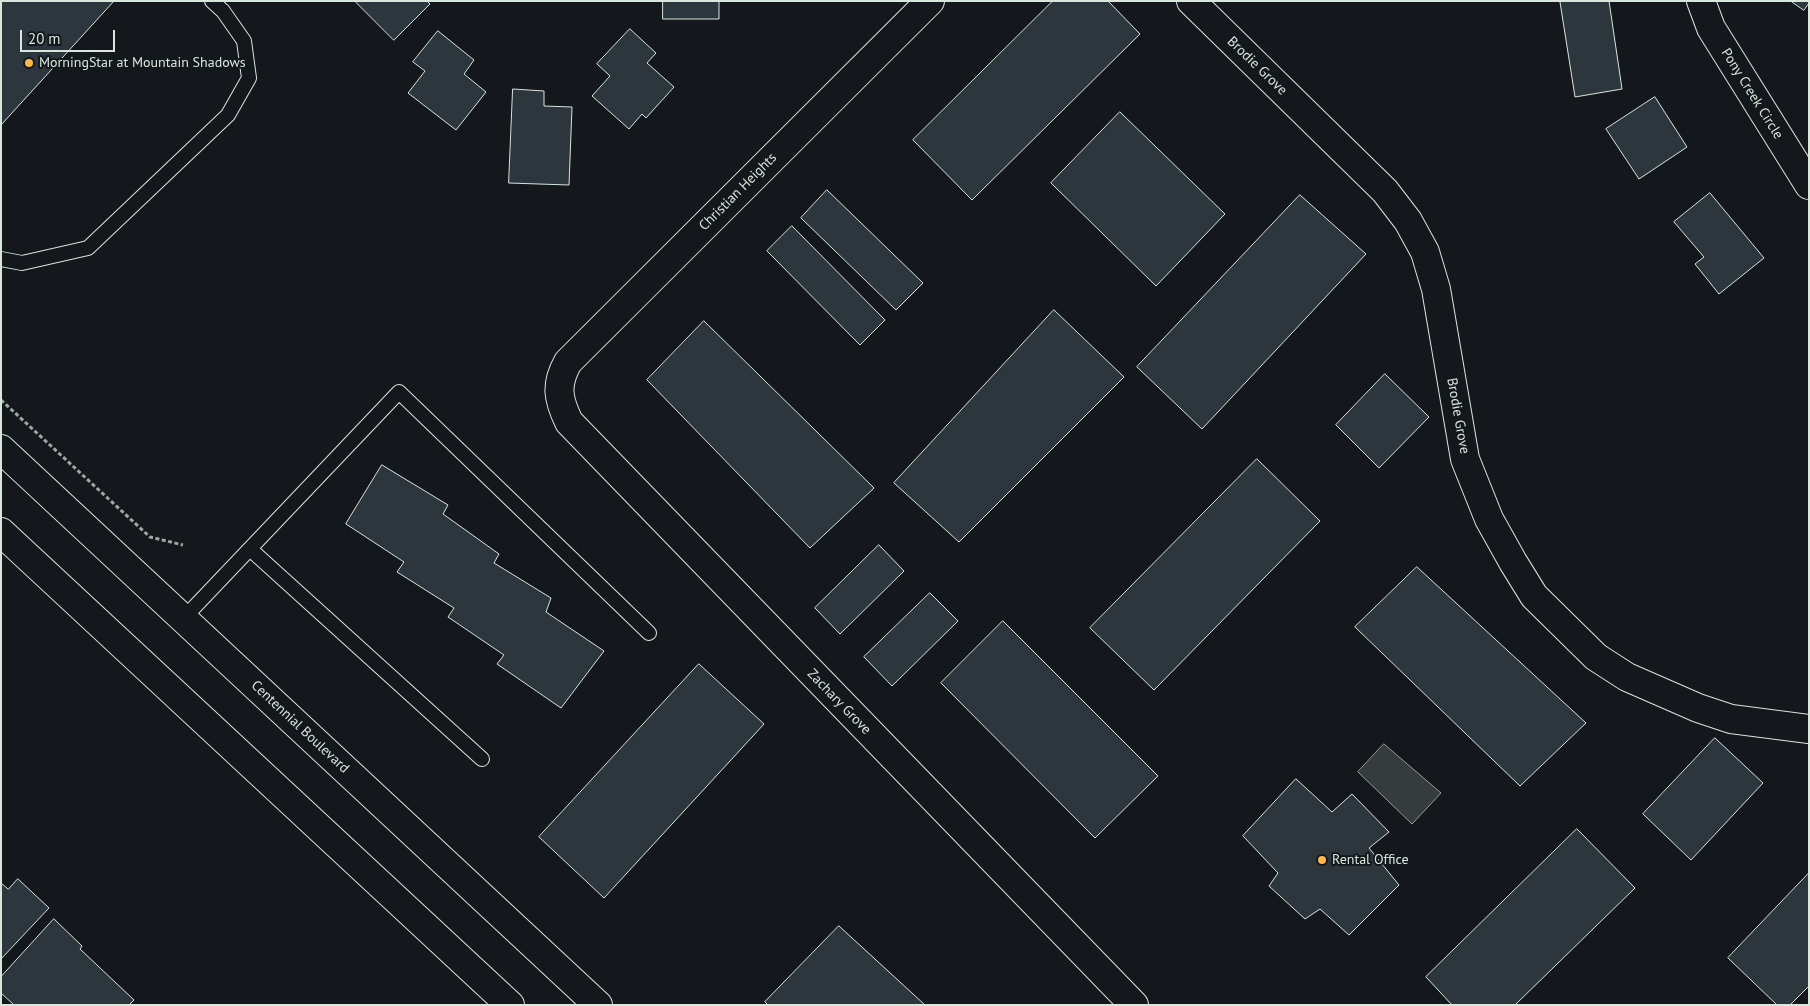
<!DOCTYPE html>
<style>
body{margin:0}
#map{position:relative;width:1810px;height:1006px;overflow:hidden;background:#14181c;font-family:"PT Sans",sans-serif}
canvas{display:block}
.frame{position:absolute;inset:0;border:2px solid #d8e6dc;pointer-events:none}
.scale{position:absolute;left:20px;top:30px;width:95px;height:22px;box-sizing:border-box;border:2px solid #d8e6dc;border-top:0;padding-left:6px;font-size:15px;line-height:18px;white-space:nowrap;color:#d8e6dc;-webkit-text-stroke:4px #14181c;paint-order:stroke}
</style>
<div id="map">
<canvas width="1810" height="1006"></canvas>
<div class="frame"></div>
<div class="scale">20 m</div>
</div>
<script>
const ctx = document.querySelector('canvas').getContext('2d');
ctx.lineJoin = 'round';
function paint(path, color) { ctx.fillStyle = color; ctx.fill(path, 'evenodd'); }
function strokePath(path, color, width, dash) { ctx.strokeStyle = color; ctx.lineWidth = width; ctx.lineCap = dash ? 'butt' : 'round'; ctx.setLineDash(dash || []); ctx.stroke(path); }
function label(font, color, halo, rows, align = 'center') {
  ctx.font = font + ' "PT Sans",sans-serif'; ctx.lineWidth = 4; ctx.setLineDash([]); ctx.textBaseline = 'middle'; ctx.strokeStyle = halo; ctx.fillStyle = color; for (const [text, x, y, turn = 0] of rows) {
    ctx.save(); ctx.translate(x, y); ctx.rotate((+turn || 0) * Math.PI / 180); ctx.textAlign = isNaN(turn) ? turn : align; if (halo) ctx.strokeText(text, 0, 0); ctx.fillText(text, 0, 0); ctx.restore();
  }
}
const water = new Path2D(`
 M1384 744 1441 793 1412 824 1358 772Z`);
const building = new Path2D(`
 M1 1H114L1 125Z
 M355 1H427L430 4 394 40Z
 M663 1H719V19H663Z
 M1053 1H1108L1140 34 972 200 913 140Z
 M1567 1H1609L1622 89 1575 97 1560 2Z
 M1791 1H1809V3L1804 10Z
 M630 29 656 53 647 63 674 87 646 118 642 114 629 129 592 96 610 76 597 64Z
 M438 31 474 60 464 74 486 92 456 130 408 93 425 71 413 62Z
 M513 89 544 91V106L572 107 569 185 509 183Z
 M1655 97 1687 147 1639 179 1606 129Z
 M1120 112 1225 214 1156 286 1051 183Z
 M827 190 923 283 896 310 801 218Z
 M1710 193 1764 258 1719 294 1695 264 1704 257 1674 222Z
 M1300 195 1366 254 1202 429 1137 367Z
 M792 226 885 320 860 345 767 251Z
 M1054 310 1124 377 959 542 894 483Z
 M704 321 874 488 810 548 647 380Z
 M1385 374 1429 417 1379 468 1336 425Z
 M1257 459 1320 521 1154 690 1090 628Z
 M382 465 448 505 443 514 499 554 494 563 551 598 546 612 604 651 561 708 497 664 504 655 448 617 454 608 397 572 404 562 346 524Z
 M879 545 904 571 840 634 815 608Z
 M1417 567 1586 723 1520 786 1355 627Z
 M930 593 958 621 892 686 864 657Z
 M1003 621 1158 776 1095 838 941 683Z
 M699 664 764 724 604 898 539 837Z
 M1715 738 1763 783 1691 860 1643 814Z
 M1296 779 1332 812 1352 794 1389 832 1369 848 1399 885 1349 935 1320 909 1305 919 1269 886 1278 873 1243 836Z
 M1577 829 1635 888 1515 1005H1452L1426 977Z
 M1809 873V986L1790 1005H1777L1728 958Z
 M18 879 49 908 1 959V883L8 889Z
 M54 919 82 946 80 949 134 1000 129 1005H14L1 993V977Z
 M839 926 925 1005H768L765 1002Z`);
const path = new Path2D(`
 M1 400 150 537 183 545`);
const service = new Path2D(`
 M1 259 22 263 88 248 228 115 249 78 244 41 223 11 212 1
 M250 549 482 759
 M183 619 399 392 649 633`);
const minor = new Path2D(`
 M930 1 568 362C555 385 558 399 569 422L1134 1005
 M1191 1 1385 191 1408 221 1425 252 1436 289 1465 459 1489 519 1513 562 1534 596 1596 657 1627 677 1698 708 1731 719 1809 729
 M1701 1 1711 28 1809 185`);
const secondary = new Path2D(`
 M1 449 598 1005
 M1 532 510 1005`);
const markers = [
 [29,63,5,"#ffb74d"],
 [1322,860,5,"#ffb74d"]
];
const poiNames = [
 ["MorningStar at Mountain Shadows",39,63],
 ["Rental Office",1332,860]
];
const streetNames = [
 ["Brodie Grove",1257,66,44],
 ["Pony Creek Circle",1752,94,58],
 ["Christian Heights",738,192,-45],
 ["Brodie Grove",1458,416,80],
 ["Zachary Grove",839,702,46],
 ["Centennial Boulevard",300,727,43]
];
paint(water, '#363b3e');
strokePath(water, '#939e99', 1);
paint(building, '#2c363c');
strokePath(building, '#d8e6dc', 1);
strokePath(service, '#d8e6dc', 16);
strokePath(minor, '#d8e6dc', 30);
strokePath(secondary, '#d8e6dc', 30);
strokePath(path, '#9da8a2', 3, [4, 2.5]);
strokePath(service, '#14181c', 14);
strokePath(minor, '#14181c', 28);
strokePath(secondary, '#14181c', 28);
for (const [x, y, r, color] of markers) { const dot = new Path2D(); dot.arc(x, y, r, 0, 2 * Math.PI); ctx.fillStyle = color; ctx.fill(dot); strokePath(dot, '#14181c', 2); }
label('14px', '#d8e6dc', '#14181c', poiNames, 'left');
label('14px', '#d8e6dc', '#14181c', streetNames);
</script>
